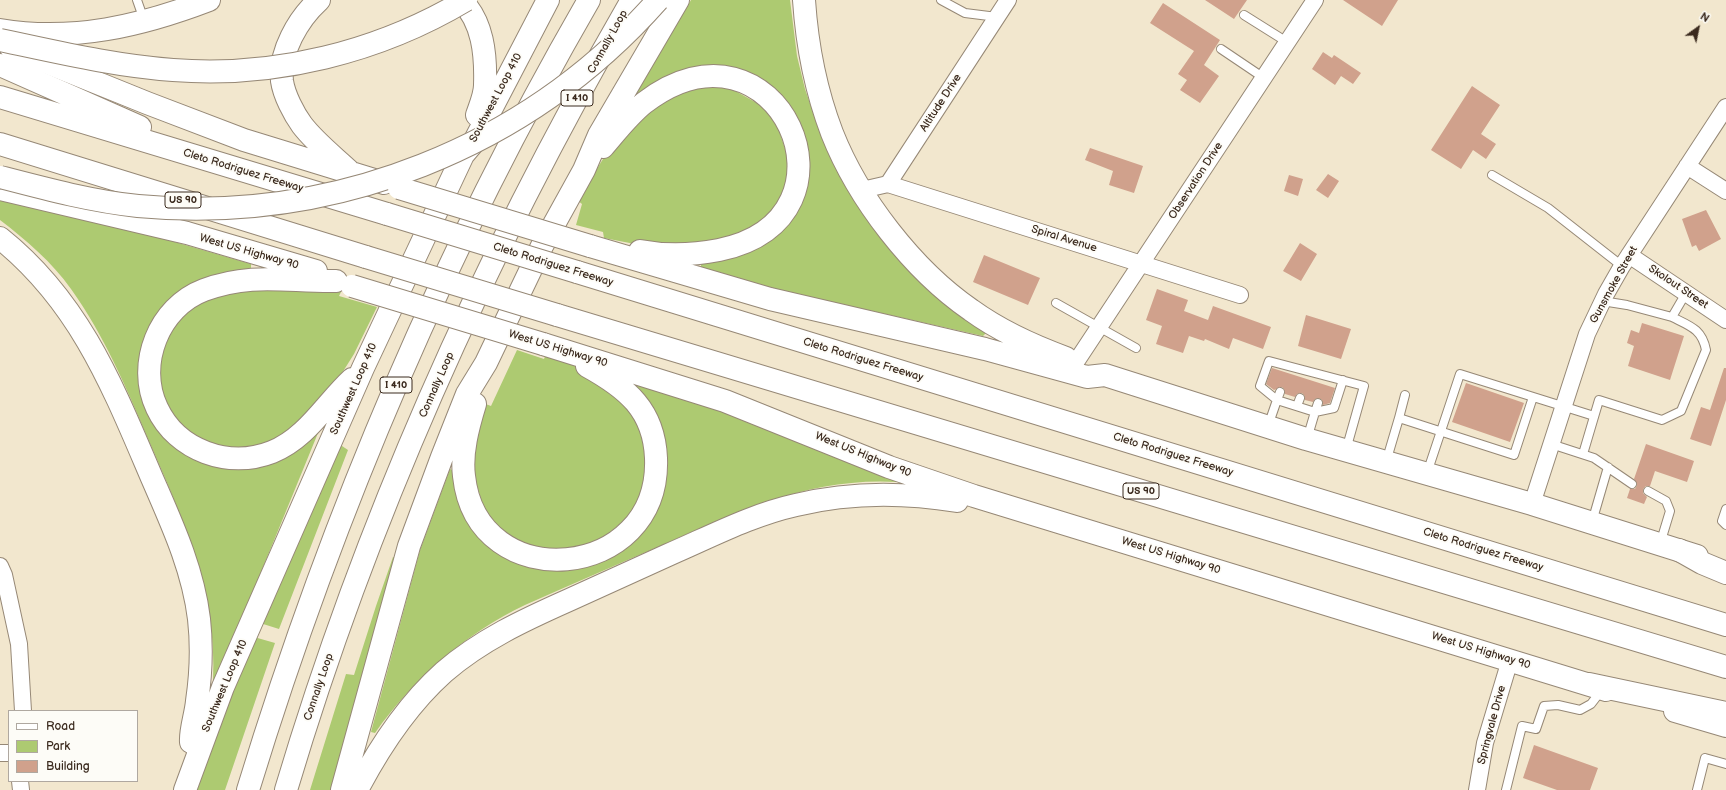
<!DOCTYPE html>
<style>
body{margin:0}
#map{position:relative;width:1726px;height:790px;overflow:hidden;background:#f2e7ce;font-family:"Balsamiq Sans",sans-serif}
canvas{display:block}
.legend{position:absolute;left:8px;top:710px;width:130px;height:72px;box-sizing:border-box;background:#fdfcf7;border:1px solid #afa8a0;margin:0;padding:5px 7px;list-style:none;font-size:12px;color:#3b2a1e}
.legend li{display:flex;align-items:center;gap:8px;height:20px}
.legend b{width:20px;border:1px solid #afa8a0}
.north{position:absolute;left:1678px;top:8px;width:40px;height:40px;-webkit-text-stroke:3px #fdfcf7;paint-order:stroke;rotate:33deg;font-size:11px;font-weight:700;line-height:16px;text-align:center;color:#3b2a1e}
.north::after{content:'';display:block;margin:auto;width:14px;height:18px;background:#3b2a1e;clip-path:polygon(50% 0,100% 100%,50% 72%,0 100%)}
</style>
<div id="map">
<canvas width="1726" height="790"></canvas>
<ul class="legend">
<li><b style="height:5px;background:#fff"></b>Road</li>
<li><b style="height:11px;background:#adca71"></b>Park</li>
<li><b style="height:11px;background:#d0a18c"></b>Building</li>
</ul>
<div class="north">N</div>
</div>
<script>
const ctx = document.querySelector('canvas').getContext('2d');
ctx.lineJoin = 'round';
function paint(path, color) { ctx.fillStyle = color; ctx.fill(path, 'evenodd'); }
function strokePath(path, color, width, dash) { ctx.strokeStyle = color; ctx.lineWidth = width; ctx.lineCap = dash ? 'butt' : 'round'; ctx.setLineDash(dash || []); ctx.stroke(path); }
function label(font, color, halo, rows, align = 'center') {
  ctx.font = font + ' "Balsamiq Sans",sans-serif'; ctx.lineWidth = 3.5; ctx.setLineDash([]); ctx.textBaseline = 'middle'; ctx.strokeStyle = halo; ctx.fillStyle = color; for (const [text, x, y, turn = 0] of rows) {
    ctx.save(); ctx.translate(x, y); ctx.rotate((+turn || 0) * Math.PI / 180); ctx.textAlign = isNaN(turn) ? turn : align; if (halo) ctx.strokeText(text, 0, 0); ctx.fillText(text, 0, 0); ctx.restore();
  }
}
const green = new Path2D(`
 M691 0H790L797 56 805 89 821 135 987 332 983 336 770 288 701 268V263C720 260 740 258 757 248 776 238 791 222 800 203 831 136 774 59 701 67 677 69 655 83 636 98L635 95Z
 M721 83 773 112 792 170 774 213 727 242 645 246 604 238 603 232 576 225 582 204 577 200 610 148 620 136 674 92Z
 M0 199 168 240 251 264V269L212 276 141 362 199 459 318 433 216 682 213 681C218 594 182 517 148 439 126 387 104 335 71 289 52 262 26 240 0 220Z
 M329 289 341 292 339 296 377 307 354 354 337 381 310 413 276 440 244 449 211 445 183 427 165 404 158 375 162 344 183 311 226 290Z
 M517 350 544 359 546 354 575 365 592 375 636 414 650 457 636 511 593 546 543 551 511 538 485 513 471 465 483 403 491 406Z
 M635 381 685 396 899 479 897 482C813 477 740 510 665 544 618 564 572 584 525 605 465 634 414 678 375 733L371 732 420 550 450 469 454 471C455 480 455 492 460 500 464 508 487 524 495 530 504 537 533 565 542 568 552 572 567 570 578 567 629 556 673 509 667 455 664 429 645 407 632 385Z
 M339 444 348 450 279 629 260 623Z
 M393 557 400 559 337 790H310L346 674 354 675 376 606Z
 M254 637 275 643 225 790H195L202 769Z`);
const building = new Path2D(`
 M1205 0H1247L1234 19Z
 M1343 0H1398L1382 26Z
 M1163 3 1220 40 1204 65 1219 76 1200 103 1180 90 1187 80 1178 74 1194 51 1150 23Z
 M1323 52 1332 58 1334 55 1361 73 1353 84 1341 76 1335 85 1312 69Z
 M1472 86 1500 105 1481 134 1496 144 1486 159 1473 150 1461 169 1431 150Z
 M1090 148 1143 166 1134 193 1109 185 1113 171 1085 160Z
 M1328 174 1339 181 1328 198 1316 190Z
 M1289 175 1303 179 1298 196 1284 191Z
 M1706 210 1721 239 1699 251 1696 245 1692 247 1682 219Z
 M1300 243 1317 254 1301 281 1283 271Z
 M984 255 1040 278 1028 305 973 282Z
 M1157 289 1188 300 1184 311 1208 320 1213 306 1271 327 1263 349 1233 338 1229 349 1205 339 1204 341 1189 336 1183 353 1156 344 1162 326 1146 320Z
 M1306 315 1351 329 1341 359 1298 346Z
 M1642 323 1684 336 1670 380 1628 366 1634 346 1627 343 1631 330 1639 333Z
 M1272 368 1335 388 1330 403 1323 405 1322 400 1319 398 1315 399 1313 402 1305 400 1304 395 1302 393 1297 394 1295 397 1285 394 1284 389 1282 387 1274 390 1266 384Z
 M1724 368H1726V400L1711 446 1690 439 1701 407 1710 410Z
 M1466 383 1524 403 1510 442 1452 422Z
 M1646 444 1694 461 1687 482 1655 471 1650 486H1646L1643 489V493L1647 497 1644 504 1627 498 1630 489H1635L1637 485 1634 479Z
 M1534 745 1598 768 1590 790H1557L1523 778Z`);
const lane = new Path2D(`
 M137 0 144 20
 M941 0 965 13 997 17
 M1244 15 1287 42
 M1221 49 1264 78
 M1492 175 1548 208 1622 266
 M1602 301 1627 305 1672 317
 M1056 303 1136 348
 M1280 392 1277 400 1315 412 1307 439
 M1318 403 1315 412 1334 408 1343 380
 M1297 406 1300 398
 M1399 418 1405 395
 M1268 426 1277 400 1260 386 1269 361 1364 386 1346 450
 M1551 444 1594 458 1632 484
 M1583 454 1599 400 1662 420 1681 411 1706 350C1702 329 1690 326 1672 317L1686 293
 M1386 462 1399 418 1514 455 1533 397
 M1427 473 1460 374 1594 416
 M1648 491 1666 501 1670 511 1660 544
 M1726 509 1722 521 1726 525
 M1592 522 1608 467
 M1506 790 1522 726 1536 729 1544 706 1558 705 1580 710 1591 704 1601 691
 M1697 790 1705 758 1726 764`);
const street = new Path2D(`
 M1687 166 1726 191
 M888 184 1240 295
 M862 190 888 184 1008 0
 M1629 255 1726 320
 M1076 362 1315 0
 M1532 504 1587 334 1606 294 1622 266 1726 107
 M0 566 4 575 19 644 23 711
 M0 753H9
 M20 781 21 790
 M1477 790 1485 743 1510 660`);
const secondary = new Path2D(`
 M319 0C298 19 279 52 282 81 284 95 294 114 302 125 315 142 333 156 348 170
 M461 0C483 22 486 54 485 85 485 95 480 106 477 115
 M804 0C807 45 816 91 832 133 858 199 913 270 971 310 1000 331 1033 346 1066 358
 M0 30C73 42 141 26 209 0
 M11 48 147 103 244 140 384 183
 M603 147C616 132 628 116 644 103 777 1 874 219 719 250 693 255 666 256 640 251
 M0 189 187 233 316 271
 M0 238C80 302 113 387 152 478 172 524 193 569 199 619 202 646 201 674 197 701 196 714 190 730 191 742
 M590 246 770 299 985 349 1087 377 1105 375 1306 439 1532 504 1697 556
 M336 281C288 282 252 272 204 290 159 307 136 364 157 408 177 451 229 469 272 452 307 438 326 403 352 379
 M543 344 725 401 889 467 974 496 1606 690
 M475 404C468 427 461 453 464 476 477 598 661 582 656 458 654 410 627 388 587 366
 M1675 711 1726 726
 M185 790 223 687 363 368 463 155 474 142 548 0
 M342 790 409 546 442 457 467 394 486 363 542 246 584 170 599 135 678 0
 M357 790C380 746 407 705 444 672 481 640 524 620 569 600 602 585 635 570 668 555 710 537 751 515 796 505 849 492 903 492 957 501`);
const highway = new Path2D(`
 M0 65 140 127
 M0 97 387 214
 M0 144 366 257
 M577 272 1726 625
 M557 315 1726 667
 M1679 550 1702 563 1726 573
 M1589 684 1726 713
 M248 790C332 515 445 249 589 0
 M286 790C368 514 488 249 632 0`);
const secondaryBridge = new Path2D(`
 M399 188 590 246
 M352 286 543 344`);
const highwayBridge = new Path2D(`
 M0 40C57 52 115 66 173 70 275 78 379 52 466 0
 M0 177C46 189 91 201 138 206 334 224 527 148 658 0
 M387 214 577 272
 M366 257 557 315`);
const shields = [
 [577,98,32],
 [183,200,36],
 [396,385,32],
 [1141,491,36]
];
const shieldNames = [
 ["I 410",577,98],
 ["US 90",183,200],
 ["I 410",396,385],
 ["US 90",1141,491]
];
const streetNames = [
 ["Connally Loop",608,42,-61],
 ["Southwest Loop 410",496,98,-62],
 ["Altitude Drive",941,103,-57],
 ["Cleto Rodriguez Freeway",243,171,17],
 ["Observation Drive",1196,181,-57],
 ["Spiral Avenue",1064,239,17],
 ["West US Highway 90",249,252,16],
 ["Cleto Rodriguez Freeway",553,265,17],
 ["Gunsmoke Street",1614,285,-61],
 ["Skolout Street",1678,287,34],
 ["West US Highway 90",558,349,17],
 ["Cleto Rodriguez Freeway",863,360,17],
 ["Connally Loop",437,385,-66],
 ["Southwest Loop 410",354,389,-66],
 ["West US Highway 90",863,455,22],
 ["Cleto Rodriguez Freeway",1173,455,17],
 ["Cleto Rodriguez Freeway",1483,550,17],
 ["West US Highway 90",1171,556,17],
 ["West US Highway 90",1481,651,17],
 ["Southwest Loop 410",225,686,-67],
 ["Connally Loop",319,687,-71],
 ["Springvale Drive",1492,725,-75]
];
paint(green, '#adca71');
paint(building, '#d0a18c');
strokePath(lane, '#968876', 10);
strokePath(street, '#968876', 18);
strokePath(secondary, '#968876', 24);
strokePath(highway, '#968876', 24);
strokePath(lane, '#fff', 8);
strokePath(street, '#fff', 16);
strokePath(secondary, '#fff', 22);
strokePath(highway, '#fff', 22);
strokePath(secondaryBridge, '#968876', 24, []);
strokePath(highwayBridge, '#968876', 24, []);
strokePath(secondaryBridge, '#fff', 22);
strokePath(highwayBridge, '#fff', 22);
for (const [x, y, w] of shields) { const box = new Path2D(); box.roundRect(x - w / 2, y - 8, w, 16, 3); ctx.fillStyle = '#fdfcf7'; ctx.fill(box); strokePath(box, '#3b2a1e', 1); }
label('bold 10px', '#3b2a1e', null, shieldNames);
label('11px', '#3b2a1e', '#fdfcf7', streetNames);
</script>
